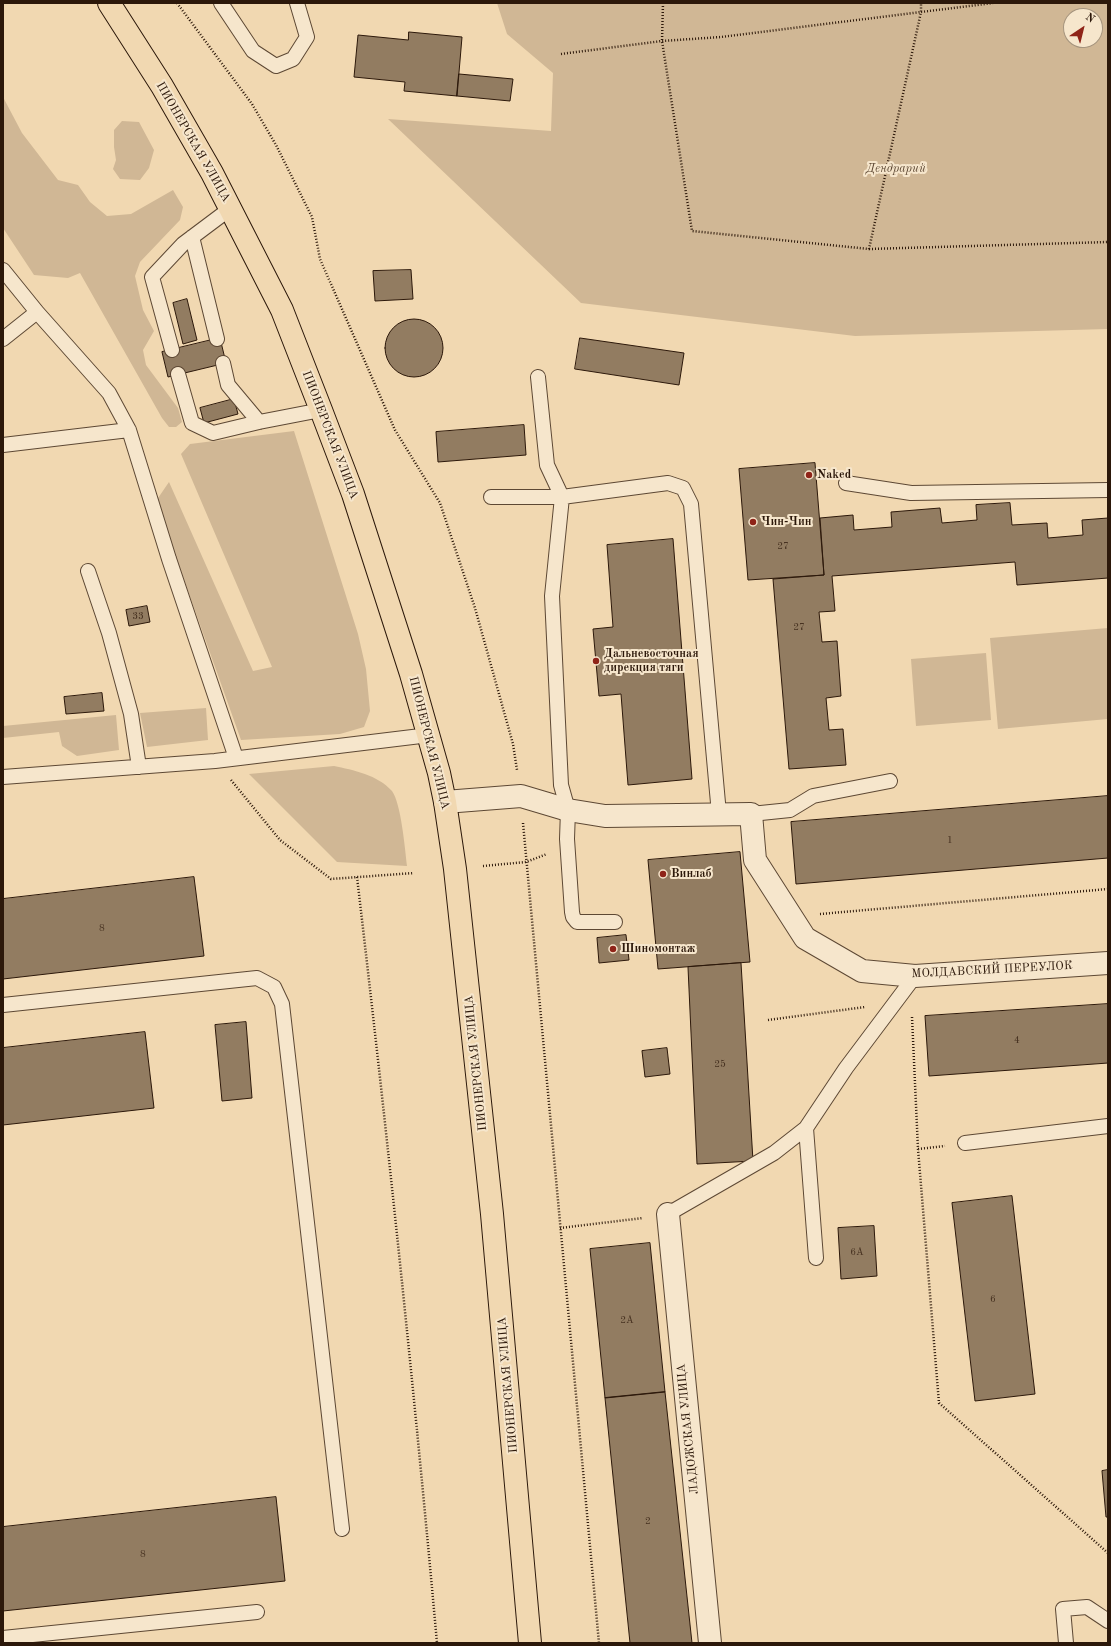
<!DOCTYPE html>
<meta charset="utf-8">
<style>
body{margin:0}
#map{position:relative;width:1111px;height:1646px;overflow:hidden;background:#f1d8b1;font-family:"Old Standard TT",serif}
canvas{display:block}
.frame{position:absolute;inset:0;border:4px solid #2c180a;pointer-events:none}
.north{position:absolute;left:1063px;top:8px;width:40px;height:40px;box-sizing:border-box;background:#f6e6cc;border:1px solid #a5947e;border-radius:50%;rotate:35deg;font-size:11px;font-weight:700;line-height:16px;text-align:center;color:#2c180a}
.north::after{content:'';display:block;margin:auto;width:14px;height:18px;background:#8f2418;clip-path:polygon(50% 0,100% 100%,50% 72%,0 100%)}
</style>
<div id="map">
<canvas width="1111" height="1646"></canvas>
<div class="frame"></div>
<div class="north">N</div>
</div>
<script>
const ctx = document.querySelector('canvas').getContext('2d');
ctx.lineJoin = 'round';
function paint(path, color) { ctx.fillStyle = color; ctx.fill(path, 'evenodd'); }
function strokePath(path, color, width, dash) { ctx.strokeStyle = color; ctx.lineWidth = width; ctx.lineCap = dash ? 'butt' : 'round'; ctx.setLineDash(dash || []); ctx.stroke(path); }
function label(font, color, halo, rows, align = 'center') {
  ctx.font = font + ' "Old Standard TT",serif'; ctx.lineWidth = 4; ctx.setLineDash([]); ctx.textBaseline = 'middle'; ctx.strokeStyle = halo; ctx.fillStyle = color; for (const [text, x, y, turn = 0] of rows) {
    ctx.save(); ctx.translate(x, y); ctx.rotate((+turn || 0) * Math.PI / 180); ctx.textAlign = isNaN(turn) ? turn : align; if (halo) ctx.strokeText(text, 0, 0); ctx.fillText(text, 0, 0); ctx.restore();
  }
}
const green = new Path2D(`
 M497 3H1108V329L855 336 581 303 388 119 551 131 553 73 507 34ZM1071 16H1095V40H1071Z
 M3 97 22 133 58 180 78 185 90 202 107 216 131 214 173 190 183 207 180 220 140 262 135 276 143 310 154 331 143 350 146 365 178 408 182 422 176 427H169L162 418 80 273 68 278 34 275 3 228Z
 M122 121 139 122 154 150 149 168 140 180 120 179 113 169 116 160 114 147V130Z
 M294 431 358 634 366 669 370 711 364 727 340 734 241 740 156 501 169 482 253 671 272 667 181 454 190 444Z
 M1108 628V719L998 729 990 638Z
 M986 653 991 720 916 726 911 659Z
 M206 708 208 740 147 747 140 713Z
 M116 715 119 750 77 756 62 746 59 732 3 738V726Z
 M334 766C353 770 378 775 392 791 401 803 405 849 407 866L337 862 249 774Z`);
const building = new Path2D(`
 M409 32 462 37 457 96 404 91 405 82 354 77 358 35 408 40Z
 M459 74 513 79 510 101 457 96Z
 M411 270 413 299 375 301 373 271Z
 M187 299 197 340 183 344 173 303Z
 M385 348a29 29 0 1 1 58 0a29 29 0 1 1-58 0Z
 M220 338 226 363 168 377 162 352Z
 M580 338 684 353 679 385 575 369Z
 M234 399 238 414 204 423 200 408Z
 M524 425 526 455 438 462 436 432Z
 M815 463 824 575 748 580 739 469Z
 M1010 503 1012 525 1047 523 1048 538 1083 535 1082 520 1108 518V578L1017 585 1015 562 832 576 835 611 819 612 822 642 837 641 841 696 826 698 829 730 843 729 846 765 789 769 773 579 824 575 820 518 853 515 854 530 892 527 891 512 940 508 942 523 977 520 976 505Z
 M673 539 692 779 628 785 621 694 599 696 593 629 613 627 607 545Z
 M147 606 150 622 129 626 126 610Z
 M102 693 104 711 66 714 64 697Z
 M1108 796V858L796 884 791 822Z
 M740 852 750 962 658 969 648 860Z
 M194 877 204 956 3 979V899Z
 M626 935 629 960 599 963 597 938Z
 M741 963 753 1161 697 1164 688 967Z
 M1108 1004V1063L929 1076 925 1016Z
 M246 1022 252 1098 222 1101 215 1025Z
 M145 1032 154 1108 3 1125V1048Z
 M667 1048 670 1074 645 1077 642 1051Z
 M1012 1196 1035 1394 975 1401 952 1203Z
 M874 1226 877 1276 841 1279 838 1228Z
 M650 1243 665 1392 605 1398 590 1249Z
 M665 1392 692 1643H630L605 1398Z
 M1108 1470V1517H1106L1102 1471Z
 M276 1497 285 1581 3 1611V1527Z`);
const path = new Path2D(`
 M177 3 252 104 276 145 312 217 320 259 395 430 440 503 475 608 513 744 517 770
 M663 3 662 41 692 231 869 249 921 12 993 3
 M561 54 662 41 721 37 921 12V3
 M869 249 1108 242
 M231 780 280 840 331 879 414 873
 M523 823 599 1643
 M483 866 526 862 547 854
 M357 877C387 1132 414 1387 437 1643
 M820 914 1108 889
 M912 1017 918 1149 939 1403 1108 1553
 M768 1020 865 1007
 M918 1149 945 1146
 M560 1228 643 1218`);
const service = new Path2D(`
 M221 3 253 51 276 66 293 59 307 37 297 3
 M192 237 217 339
 M3 270 37 312 109 393 129 430 169 559 236 758
 M3 339 37 312
 M172 350 152 277 183 244 231 208
 M223 363 228 385 259 422
 M178 374 192 423 213 433 259 422 321 410
 M3 445 129 430
 M846 483 911 493 1108 490
 M491 497H562L547 465 538 377
 M88 571 109 633 131 714 139 767
 M3 777 215 761 429 735
 M751 814 790 810 813 796 890 781
 M615 922H577L573 917 572 912 567 839 568 810 561 785 552 596 562 497 668 483 683 488 691 504 719 814
 M3 1005 257 978 274 987 282 1004 342 1529
 M806 1128 846 1068 915 976
 M965 1143 1108 1126
 M668 1214 774 1153 806 1128 816 1258
 M3 1638 257 1612
 M1066 1643 1063 1609 1087 1607 1108 1621`);
const minor = new Path2D(`
 M445 802 521 796 568 810 605 816 751 814 755 860 805 938 862 971 915 976 1108 963
 M668 1214 710 1643`);
const primary = new Path2D(`
 M109 3 162 86 212 173 282 310 321 410 353 494 411 674 439 773 445 802 455 869 492 1214 530 1643`);
const markers = [
 [809,475,4,"#8f2418"],
 [753,522,4,"#8f2418"],
 [596,661,4,"#8f2418"],
 [663,874,4,"#8f2418"],
 [613,949,4,"#8f2418"]
];
const numberNames = [
 ["27",783,546],
 ["33",138,616],
 ["27",799,627],
 ["1",950,840],
 ["8",102,928],
 ["4",1017,1040],
 ["25",720,1064],
 ["6А",857,1252],
 ["6",993,1299],
 ["2А",627,1320],
 ["2",648,1521],
 ["8",143,1554]
];
const streetNames = [
 ["ПИОНЕРСКАЯ УЛИЦА",193,142,60],
 ["ПИОНЕРСКАЯ УЛИЦА",330,435,69],
 ["ПИОНЕРСКАЯ УЛИЦА",429,743,76],
 ["МОЛДАВСКИЙ ПЕРЕУЛОК",992,970,-3],
 ["ПИОНЕРСКАЯ УЛИЦА",476,1063,-96],
 ["ПИОНЕРСКАЯ УЛИЦА",508,1385,-95],
 ["ЛАДОЖСКАЯ УЛИЦА",688,1429,-96]
];
const parkNames = [
 ["Дендрарий",896,169]
];
const poiNames = [
 ["Naked",817,475],
 ["Чин-Чин",761,522],
 ["Дальневосточная",604,654],
 ["дирекция тяги",604,668],
 ["Винлаб",671,874],
 ["Шиномонтаж",621,949]
];
paint(green, '#d0b795');
paint(building, '#927c61');
strokePath(building, '#2c180a', 1);
strokePath(service, '#5d4834', 16);
strokePath(minor, '#5d4834', 24);
strokePath(primary, '#2c180a', 24);
strokePath(path, '#2c180a', 2.5, [1, 2]);
strokePath(service, '#f6e6cc', 14);
strokePath(minor, '#f6e6cc', 22);
strokePath(primary, '#f1d8b1', 22);
for (const [x, y, r, color] of markers) { const dot = new Path2D(); dot.arc(x, y, r, 0, 2 * Math.PI); ctx.fillStyle = color; ctx.fill(dot); strokePath(dot, '#f6e6cc', 1.5); }
label('10px', '#463120', null, numberNames);
label('12px', '#2c180a', '#f6e6cc', streetNames);
label('italic 12px', '#5d4834', '#f6e6cc', parkNames);
label('bold 12px', '#2c180a', '#f6e6cc', poiNames, 'left');
</script>
